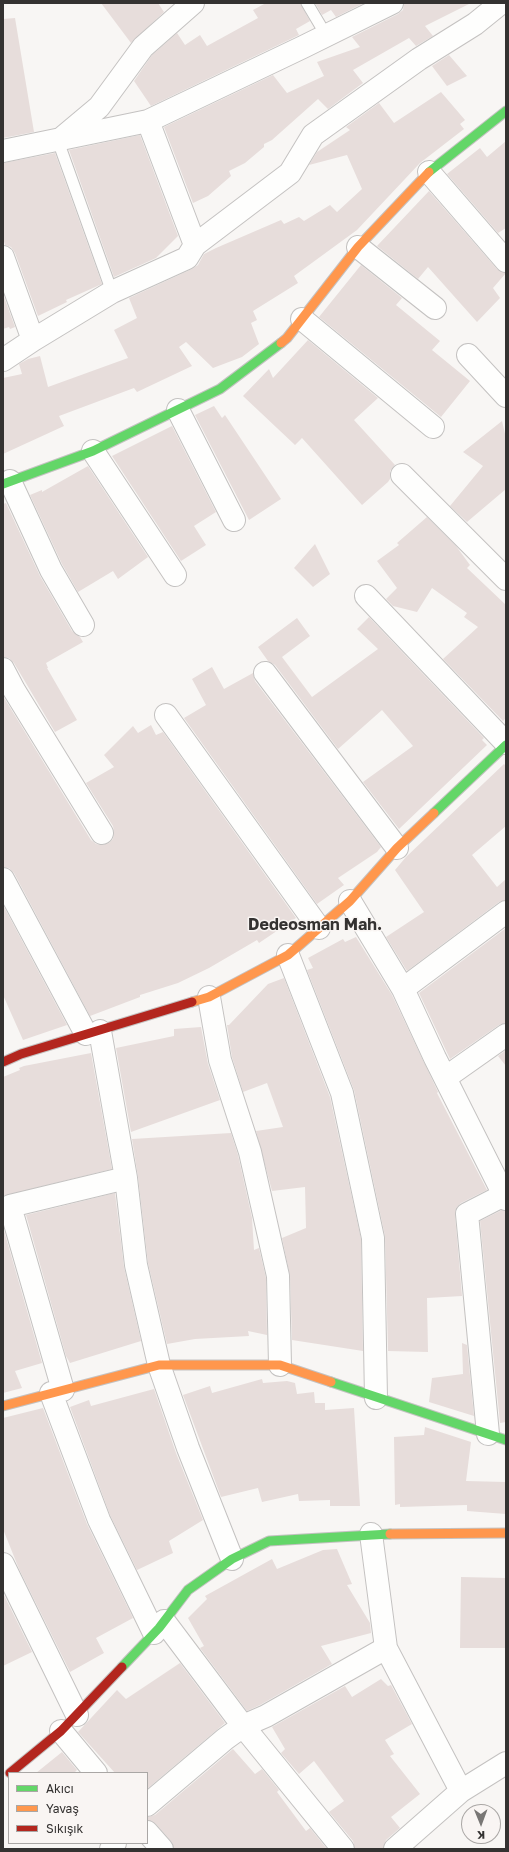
<!DOCTYPE html>
<meta charset="utf-8">
<style>
body{margin:0}
#map{position:relative;width:509px;height:1852px;overflow:hidden;background:#f8f6f4;font-family:"Golos Text",sans-serif}
canvas{display:block}
.frame{position:absolute;inset:0;border:4px solid #343231;pointer-events:none}
.legend{position:absolute;left:8px;top:1772px;width:140px;height:72px;box-sizing:border-box;background:#f9f5f3;border:1px solid #aaa7a5;margin:0;padding:5px 7px;list-style:none;font-size:12px;color:#343231}
.legend li{display:flex;align-items:center;gap:8px;height:20px}
.legend b{width:20px;border:1px solid #aaa7a5}
.north{position:absolute;left:461px;top:1804px;width:40px;height:40px;box-sizing:border-box;background:#f9f5f3;border:1px solid #aaa7a5;border-radius:50%;rotate:179deg;font-size:11px;font-weight:700;line-height:16px;text-align:center;color:#343231}
.north::after{content:'';display:block;margin:auto;width:14px;height:18px;background:#797775;clip-path:polygon(50% 0,100% 100%,50% 72%,0 100%)}
</style>
<div id="map">
<canvas width="509" height="1852"></canvas>
<div class="frame"></div>
<ul class="legend">
<li><b style="height:5px;background:#63d668"></b>Akıcı</li>
<li><b style="height:5px;background:#ff974d"></b>Yavaş</li>
<li><b style="height:5px;background:#b3261e"></b>Sıkışık</li>
</ul>
<div class="north">K</div>
</div>
<script>
const ctx = document.querySelector('canvas').getContext('2d');
ctx.lineJoin = 'round';
function paint(path, color) { ctx.fillStyle = color; ctx.fill(path, 'evenodd'); }
function strokePath(path, color, width, dash) { ctx.strokeStyle = color; ctx.lineWidth = width; ctx.lineCap = dash ? 'butt' : 'round'; ctx.setLineDash(dash || []); ctx.stroke(path); }
function label(font, color, halo, rows, align = 'center') {
  ctx.font = font + ' "Golos Text",sans-serif'; ctx.lineWidth = 3; ctx.setLineDash([]); ctx.textBaseline = 'middle'; ctx.strokeStyle = halo; ctx.fillStyle = color; for (const [text, x, y, turn = 0] of rows) {
    ctx.save(); ctx.translate(x, y); ctx.rotate((+turn || 0) * Math.PI / 180); ctx.textAlign = isNaN(turn) ? turn : align; if (halo) ctx.strokeText(text, 0, 0); ctx.fillText(text, 0, 0); ctx.restore();
  }
}
const building = new Path2D(`
 M101 3H158L164 12 131 43Z
 M266 3H300L310 21 296 29 299 35 151 106 134 81 152 55 177 33 185 45 200 35 207 46 258 18 253 10Z
 M315 3H364L336 17 331 10 322 15Z
 M404 3H471L425 26 433 36 416 46 409 38 353 70 363 83 328 109 318 99 272 140 264 144V147L245 163 229 171 231 176 208 196 193 203 164 127 273 75 287 93 324 76 317 62 360 47 352 37 398 14 403 10Z
 M15 18 34 132 3 138V19Z
 M449 55 467 76 447 86 432 66Z
 M441 92 465 120 460 124 464 129 420 163 357 230 294 276 298 283 253 311 257 320 251 323 259 344 242 357 213 368 186 342 179 347 192 366 137 392 134 388 59 416 64 426 3 454V378L22 374 19 364 28 359 40 356 48 387 128 358 114 330 137 318 129 298 192 269 198 265 204 254 216 248 281 220 284 224 299 217 304 221 330 205 337 212 362 189 347 155 309 165 317 152 350 130 346 127 379 103 394 123Z
 M140 135 178 236 156 258 114 277 69 150Z
 M506 141V228L498 233 447 174 480 148 487 157Z
 M55 153 102 284 66 300 67 302 38 316 15 253 11 247 5 245 3 238V163Z
 M429 191 497 269 506 273 493 288 500 298 477 322 428 267 418 279 377 246Z
 M361 265 402 298 396 305 440 341 432 350 470 381 441 417 319 317Z
 M3 294 15 327 10 329 9 327 3 329Z
 M308 340 378 398 354 420 395 465 390 471V479L388 482 362 505 302 438 295 445 243 396 269 369 273 378Z
 M214 406 222 418 225 415 281 499 249 520 195 415Z
 M502 421 506 438V489L467 522 450 506 483 466 463 452Z
 M172 426 216 512 194 526 206 545 181 561 112 456Z
 M88 466 148 557 118 579 113 571 78 592 62 564 30 495 42 490V492Z
 M6 503 40 576 72 631 80 637 83 642 46 663 48 668H47L77 720 55 732 14 663 9 658 3 657V504Z
 M427 517 456 546 470 565 467 568 506 605V718L503 721 443 659 478 627 464 617 467 613 432 588 417 612 393 606 386 599 397 588 377 561 399 545 397 543Z
 M315 544 330 574 313 587 294 568Z
 M369 617 484 738 482 740 487 745 399 829 363 782 413 746 382 710 338 749 275 665 268 661 258 647 297 618 310 636 282 657 312 697 378 649 357 629Z
 M212 667 224 689 253 673 255 681 381 847 377 852 338 878 344 885 317 904 184 718 206 705 192 679Z
 M3 696 91 840 96 844 102 845 109 843 113 839 114 832 113 826 86 783 114 767 104 755 133 726 138 733 151 725 156 735 163 732 296 918 259 943 257 940 209 968 178 983 140 995V997L90 1016 14 873 9 868 3 867Z
 M504 764 506 766V826L472 855 497 887 506 879V900L499 902 407 971 386 937 424 912 395 870 406 857Z
 M3 905 67 1025 23 1040 3 995Z
 M506 928V1023L499 1025 450 1059 419 993Z
 M356 937 392 995 438 1092 437 1093 487 1190 461 1203 456 1208 455 1215 462 1296 427 1298 428 1352 388 1351 385 1236 354 1090 307 970 313 968 308 958 343 939 345 942Z
 M284 978 330 1097 361 1239 363 1351 292 1340 290 1276 282 1238 306 1228 305 1187 272 1191 256 1131 283 1127 267 1083 243 1092 232 1057 227 1025H229L268 984Z
 M201 1027 208 1064 220 1100 131 1132 116 1048 174 1036V1029Z
 M506 1050V1066L498 1056Z
 M91 1053 112 1169 3 1196V1077L20 1070 19 1068 24 1066Z
 M231 1133 238 1155 252 1218 254 1250 259 1248 266 1278 267 1335 248 1331 249 1336 195 1339 167 1344 148 1263 138 1177 132 1139Z
 M115 1193 124 1267 141 1341 70 1363 66 1356 26 1215Z
 M502 1210 506 1211V1422L500 1423 480 1221Z
 M3 1227 42 1363 15 1371 22 1388 3 1393Z
 M462 1343 467 1345 474 1416 429 1402 432 1378 463 1374Z
 M262 1379 263 1383 287 1381 295 1383 297 1394 314 1392 315 1403H325V1410L354 1408 360 1506H330V1500L299 1501 298 1494 262 1502 258 1488 221 1497 183 1395 210 1386 212 1393Z
 M154 1389 176 1453 203 1520 169 1541 173 1553 137 1570 110 1515 70 1407 89 1400 91 1406Z
 M43 1408 87 1524 133 1618 96 1638 104 1653 70 1672 19 1569 3 1529V1418Z
 M425 1427 471 1442 466 1481 506 1482V1514L467 1511V1505L400 1507V1504L395 1505 394 1437 424 1435Z
 M337 1549 352 1584 347 1585 370 1623 371 1633 321 1646 332 1664 260 1705 247 1711 200 1648 204 1646 188 1618 207 1599 205 1596 272 1559 277 1569 323 1550Z
 M461 1577 506 1578V1648H460Z
 M3 1593 32 1652 3 1666Z
 M180 1663 225 1723 147 1789V1773H115L78 1732 117 1690 126 1699Z
 M381 1679 388 1686 391 1685 412 1724 385 1740 394 1754 390 1756 420 1794 391 1817 400 1828 386 1840 383 1849H355L353 1841 329 1812 344 1801 314 1761 299 1774 281 1753 285 1749 272 1727 345 1686 352 1697Z
 M233 1749 255 1774 262 1769 279 1790 277 1792 306 1831 310 1828 327 1849H174L171 1841 156 1824 147 1820V1817L155 1815Z
 M62 1752 77 1770 74 1773H36Z`);
const lane = new Path2D(`
 M307 3 326 35
 M58 141 112 292`);
const street = new Path2D(`
 M148 121 195 245
 M62 138 99 107 143 47 193 3
 M3 151 148 121 303 47 392 3
 M429 172 506 261
 M358 247 435 308
 M3 257 33 340
 M302 319 433 427
 M468 355 506 396
 M3 360 33 340 112 292 187 258 195 245 290 173 313 135 419 59 475 24 501 3
 M178 410 234 520
 M93 451 175 575
 M402 475 506 579
 M10 481 51 570 83 625
 M366 596 506 743
 M3 669 14 690 102 833
 M265 673 397 848
 M166 715 319 928
 M3 879 86 1034
 M350 901 403 989 435 1058 506 1199
 M288 955 342 1093 373 1238 376 1398
 M403 989 506 912
 M209 997 220 1060 250 1152 278 1276 280 1365
 M100 1031 126 1178 136 1265 159 1365 188 1448 232 1559
 M445 1078 506 1035
 M63 1390 10 1206 126 1178
 M51 1393 99 1520 154 1633
 M488 1434 467 1214 504 1195
 M3 1564 77 1715
 M164 1621 243 1726 343 1849
 M386 1648 461 1791
 M61 1731 96 1773
 M147 1805 225 1739 243 1726 266 1716 386 1648 371 1534
 M147 1832 162 1849
 M111 1849 115 1843
 M395 1849 461 1791 506 1763`);
const fast = new Path2D(`
 M429 172 506 111
 M3 484 93 451 220 389 281 343
 M434 813 506 745
 M331 1382 506 1440
 M122 1667 159 1628 188 1590 232 1559 269 1541 390 1534`);
const slow = new Path2D(`
 M281 343 287 338 358 247 429 172
 M192 1002 209 997 288 955 350 901 397 848 434 813
 M3 1406 159 1365H280L331 1382
 M390 1534 506 1533`);
const jam = new Path2D(`
 M3 1062 21 1054 192 1002
 M10 1773 61 1731 122 1667`);
const districtNames = [
 ["Dedeosman Mah.",315,925]
];
paint(building, '#e7dddb');
strokePath(lane, '#c4c2c1', 13);
strokePath(street, '#c4c2c1', 24);
strokePath(fast, '#c4c2c1', 11);
strokePath(slow, '#c4c2c1', 11);
strokePath(jam, '#c4c2c1', 11);
strokePath(lane, '#fefefd', 11);
strokePath(street, '#fefefd', 22);
strokePath(fast, '#63d668', 9);
strokePath(slow, '#ff974d', 9);
strokePath(jam, '#b3261e', 9);
label('bold 16px', '#343231', '#f9f5f3', districtNames);
</script>
